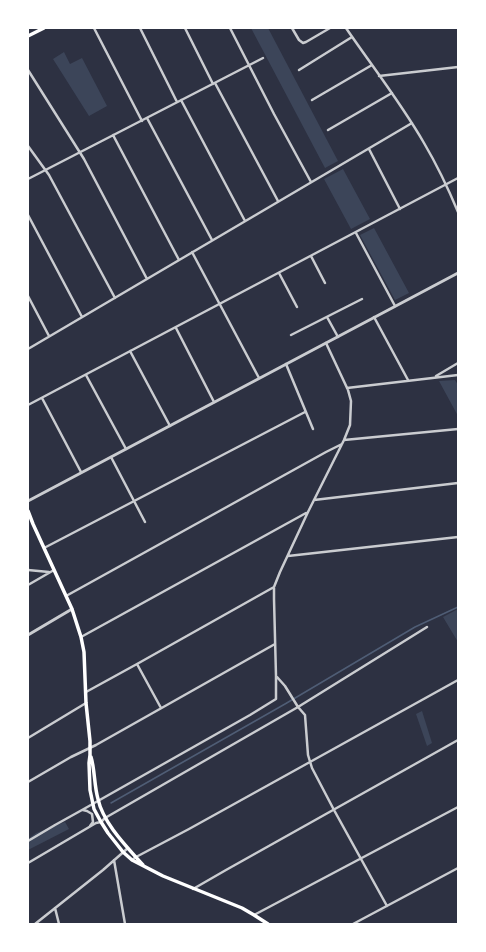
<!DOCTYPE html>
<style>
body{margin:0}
#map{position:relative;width:486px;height:952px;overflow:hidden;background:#2d3142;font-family:Barlow,sans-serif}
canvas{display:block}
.frame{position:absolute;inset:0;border:29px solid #fff;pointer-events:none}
</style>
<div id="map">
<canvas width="486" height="952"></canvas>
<div class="frame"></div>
</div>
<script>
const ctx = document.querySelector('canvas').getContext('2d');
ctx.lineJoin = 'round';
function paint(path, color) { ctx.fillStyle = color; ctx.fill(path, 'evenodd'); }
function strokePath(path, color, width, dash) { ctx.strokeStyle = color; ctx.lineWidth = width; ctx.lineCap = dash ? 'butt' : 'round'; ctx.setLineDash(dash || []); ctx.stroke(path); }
const green = new Path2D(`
 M251 28H268L338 161 325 168Z
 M64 52 70 64 82 58 107 106 89 116 53 59Z
 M343 169 370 219 351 229 324 179Z
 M374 228 409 293 395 300 360 235Z
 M455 380 458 385V416L439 381Z
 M458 609V642L443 617Z
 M422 711 432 743 427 746 416 714Z
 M65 822 69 829 28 850V839L36 833Z`);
const stream = new Path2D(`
 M111 803 285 704 415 627 458 607`);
const minor = new Path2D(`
 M94 28 142 121
 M140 28 177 102
 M185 28 213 84
 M230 28 274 114 311 182
 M292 28 299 40 303 43 306 42 330 28
 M346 28C372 66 401 103 424 143 437 165 448 188 458 212
 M28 70 84 159 147 279
 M299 70 352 37
 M379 76 458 67
 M215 83 278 201
 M181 100 245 221
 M312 100 372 65
 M147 118 212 240
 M328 130 392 93
 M113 135 179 260
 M28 146 49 175 115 298
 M369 149 400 209
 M28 179 263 58
 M28 215 82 317
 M356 233 395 306
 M192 252 259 378
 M311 256 325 283
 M279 273 297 307
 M28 296 49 336
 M327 317 338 337
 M374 317 408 380
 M176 328 214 402
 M291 335 362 299
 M28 349 412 123
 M130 351 170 426
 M286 364 313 429
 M86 375 126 449
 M436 376 458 363
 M347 388 458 375
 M42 398 81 472
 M28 405 458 178
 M344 440 458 429
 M111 457 145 522
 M314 500 458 483
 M44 548 305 412
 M288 556 458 537
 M28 570 49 572
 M28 585 54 570
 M66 596 326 452 342 444
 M81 637 306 513
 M137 664 161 708
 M277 677 285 686 298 707 305 715 308 755 312 768 334 810 387 906
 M86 692 137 664 274 587
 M28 738 86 703
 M28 782 71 757 96 745 275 644
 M83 810 87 811 92 814 93 822 90 826
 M28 841 55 825 82 810 250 715 276 699V676L274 599V587L280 572 308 512 344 440 350 425 351 401 348 390 326 343
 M114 860 125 924
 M132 860 136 857 189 829 458 680
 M28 863 96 823 101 822 105 818 298 707 427 627
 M193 889 226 870 458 740
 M55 908 59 924
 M254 915 458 807
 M35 924 103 870 128 848
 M353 924 458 868`);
const tertiary = new Path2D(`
 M28 501 458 273
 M28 635 72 609`);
const secondary = new Path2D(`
 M28 36 44 28
 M28 511 33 524 72 609 81 637 84 652 86 703 90 741V755L89 763 90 790 94 809 101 822 108 833 123 852 132 860 163 876 242 908 254 915 268 924
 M91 757C95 770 94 785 98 799 103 823 127 847 143 865`);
paint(green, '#3c4559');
strokePath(stream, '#4f5d75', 1.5);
strokePath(minor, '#caccd0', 2.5);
strokePath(tertiary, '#caccd0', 3);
strokePath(secondary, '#fff', 3.5);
</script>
